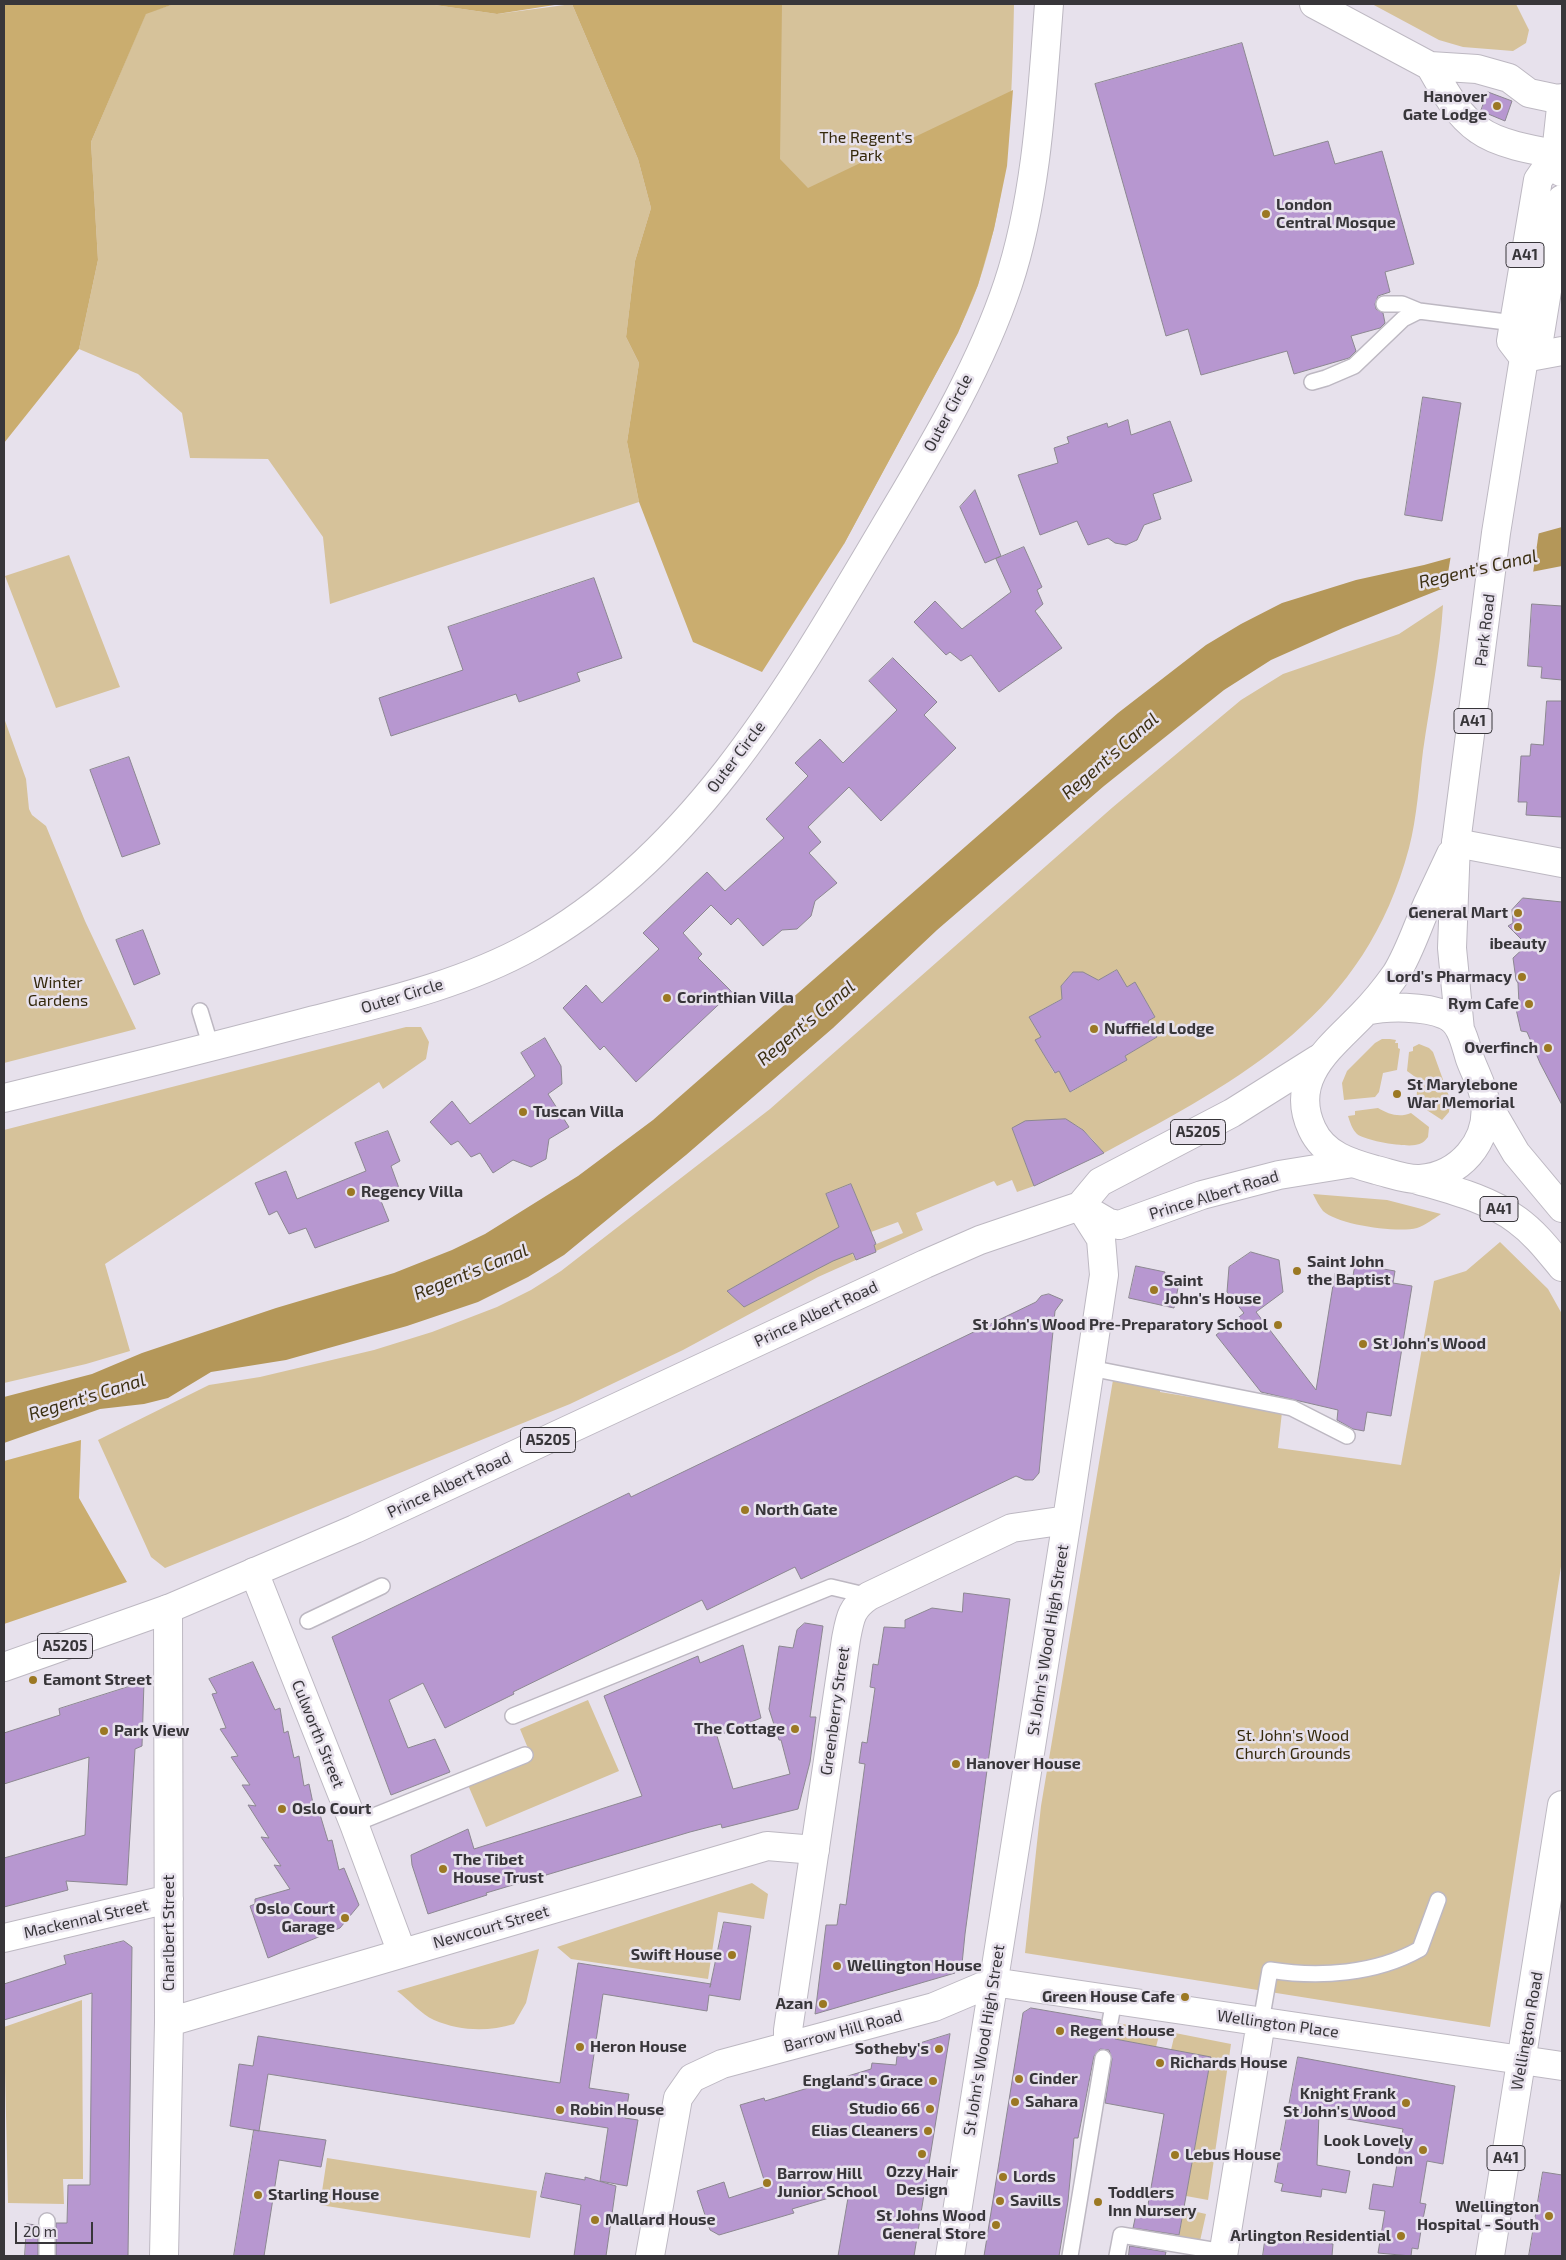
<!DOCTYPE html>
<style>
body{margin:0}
#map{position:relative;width:1566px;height:2260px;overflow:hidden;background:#e7e1ec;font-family:"Exo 2",sans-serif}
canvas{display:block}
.frame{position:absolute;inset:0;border:5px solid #38363a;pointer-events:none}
.scale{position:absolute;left:15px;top:2222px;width:78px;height:22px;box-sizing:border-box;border:2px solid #38363a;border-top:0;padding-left:6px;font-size:15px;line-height:18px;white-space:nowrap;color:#38363a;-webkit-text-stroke:4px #e7e1ec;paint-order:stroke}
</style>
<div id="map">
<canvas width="1566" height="2260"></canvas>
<div class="frame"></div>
<div class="scale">20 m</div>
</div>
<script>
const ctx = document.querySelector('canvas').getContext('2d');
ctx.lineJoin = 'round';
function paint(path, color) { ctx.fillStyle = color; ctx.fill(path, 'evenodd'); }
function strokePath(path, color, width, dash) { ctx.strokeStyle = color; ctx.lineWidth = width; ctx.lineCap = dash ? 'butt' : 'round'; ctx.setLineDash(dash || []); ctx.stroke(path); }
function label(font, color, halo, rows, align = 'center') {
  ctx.font = font + ' "Exo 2",sans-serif'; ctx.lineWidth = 5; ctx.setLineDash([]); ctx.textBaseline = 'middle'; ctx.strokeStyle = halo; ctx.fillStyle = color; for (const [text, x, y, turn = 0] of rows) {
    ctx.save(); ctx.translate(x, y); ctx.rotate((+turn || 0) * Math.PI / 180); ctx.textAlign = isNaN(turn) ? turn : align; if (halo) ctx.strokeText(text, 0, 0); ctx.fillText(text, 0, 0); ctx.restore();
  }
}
const green = new Path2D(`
 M174 4H428L497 14 572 4 638 159 651 208 635 261 626 337 639 363 627 442 639 502 330 604 323 537 268 459 190 458 182 413 138 374 79 349 98 260 91 142 146 13Z
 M678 4H1014C1012 101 1010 192 978 285 964 324 943 361 923 397 897 446 870 495 844 544Z
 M1372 4H1516L1529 30 1526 43 1513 51 1463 47 1439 40Z
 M69 555 120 687 56 708 5 576Z
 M1443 605C1440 654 1430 702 1423 751 1419 783 1417 817 1409 848 1365 1014 1244 1078 1104 1153 1098 1146 1091 1137 1083 1130 1063 1113 1035 1124 1012 1128L1034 1186 1017 1192 1012 1180 997 1186 994 1181 916 1213 923 1230 818 1277 683 1350 570 1404 165 1568 151 1557 98 1440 209 1385 260 1377 374 1350 432 1332 497 1307 531 1290 561 1271 770 1109 1113 807 1241 700 1283 674 1399 634ZM1116 970 1127 987 1135 982 1155 1017 1148 1021 1157 1037 1125 1056 1127 1060 1071 1092 1059 1071 1054 1073 1036 1040 1041 1037 1029 1017 1065 997 1061 986 1072 973 1083 972 1092 984ZM851 1184 871 1232 898 1222 903 1233 874 1245 876 1252 856 1260 844 1240 826 1194ZM810 1244 821 1267 744 1307 727 1291Z
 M4 718 26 779 29 809 32 815 46 826 85 921 136 1029 4 1063Z
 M406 1027H421L429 1042 426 1059 383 1089 379 1082 105 1264 130 1351 86 1364 4 1383V1130Z
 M1390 1039 1396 1040 1395 1043H1398V1048L1400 1049 1397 1070 1383 1073 1379 1092 1375 1097 1344 1100 1342 1083 1347 1071 1375 1043 1382 1039Z
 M1419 1044 1429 1048 1433 1052 1450 1099 1449 1112 1442 1120 1416 1103 1418 1079 1407 1071 1409 1052 1413 1051V1047Z
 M1378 1108C1388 1114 1399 1118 1411 1113L1429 1127 1428 1137C1424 1142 1422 1144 1415 1145 1404 1147 1366 1141 1357 1134 1352 1129 1350 1122 1348 1116L1355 1115V1111Z
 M1313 1194 1387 1200 1441 1214C1433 1219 1426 1225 1417 1228 1397 1233 1338 1225 1323 1211 1319 1206 1316 1200 1313 1194Z
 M1500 1242 1548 1289 1562 1314V1560L1490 2027 1025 1953 1041 1806 1113 1380 1160 1389V1392L1282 1412 1278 1448 1401 1465 1434 1281 1466 1271Z
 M588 1700 619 1771 486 1827 468 1785 532 1758 520 1729Z
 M752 1883 768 1894 764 1919 718 1912 708 1979 571 1959 557 1947Z
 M539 1949 526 2003 514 2024C487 2032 460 2031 434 2020 421 2014 409 2000 397 1991Z
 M82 2000 83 2179H63L64 2204 8 2203 4 2027Z
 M1118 2023 1160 2031 1156 2047 1116 2039Z
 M1175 2033 1231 2044 1208 2200 1186 2196 1211 2057 1171 2050Z
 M327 2158 537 2191 530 2238 320 2205Z
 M1184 2209 1206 2214 1200 2241 1179 2236Z`);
const forest = new Path2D(`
 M4 4H174L146 14 91 142 98 260 79 349 4 443Z
 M428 4H561L497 14Z
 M572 4H782L780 159 808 188 1013 90 1007 166 994 229 978 285 958 333 844 544 762 672 693 642 639 502 627 442 639 363 626 337 635 261 651 208 638 159Z
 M81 1440 79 1498 127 1582 4 1624V1461Z`);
const water = new Path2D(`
 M1562 527V566L1439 590 1343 628 1271 660 1224 690 1104 786 937 930 833 1028 686 1155 564 1255 528 1277 478 1302 407 1326 286 1360 211 1372 168 1398 144 1404 100 1409 4 1443V1397L92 1374 142 1353 276 1308 394 1273 452 1250 485 1234 578 1176 653 1120 1118 713 1206 645 1241 624 1282 603 1356 580 1424 565Z`);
const pier = new Path2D(`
 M1539 531 1533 573 1445 591 1451 555Z`);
const building = new Path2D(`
 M1242 43 1274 156 1328 141 1335 164 1382 151 1414 264 1385 272 1390 292 1378 296 1375 304 1376 309 1383 313 1385 323 1380 328 1351 336 1356 351 1349 358 1294 374 1287 351 1201 375 1188 329 1166 336 1095 84Z
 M1488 92 1512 101 1505 121 1481 111Z
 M1423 397 1461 403 1442 521 1405 515Z
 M1128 420 1131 435 1170 421 1192 481 1153 494 1161 519 1144 525 1137 540 1126 545 1115 543 1108 538 1088 545 1077 521 1040 535 1018 475 1058 463 1054 448 1069 443 1067 437 1107 423 1108 427Z
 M975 490 1001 556 985 563 960 507Z
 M1024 547 1042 587 1037 590 1043 604 1035 611 1062 648 999 692 971 655 961 661 950 652 946 655 914 622 935 601 962 629 1011 592 996 559Z
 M594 578 622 658 577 673 580 681 519 702 516 694 391 736 379 698 463 670 448 627Z
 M1532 604 1562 606V680L1541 678 1542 667 1528 666Z
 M893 658 937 702 924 715 956 748 881 821 849 787 808 827 821 842 809 853 837 883 815 901 811 916 797 929 782 930 763 946 738 918 731 925 711 905 683 933 702 954 698 958 732 992 636 1082 604 1046 600 1050 563 1008 586 985 602 1003 659 949 643 933 707 872 725 891 784 838 766 819 808 776 795 763 820 739 843 763 897 710 869 681Z
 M1547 701H1562V817L1526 815 1527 802H1518L1521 756H1530L1531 744 1543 745Z
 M129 757 160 844 122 857 90 770Z
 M1523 898 1562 902V1105L1540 1063 1527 1032 1521 1031 1516 1009 1519 1004 1518 983 1516 980 1513 958 1527 945 1508 926 1513 923 1512 910Z
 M143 930 160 974 134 985 116 940Z
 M1117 970 1127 987 1135 982 1155 1017 1148 1021 1157 1037 1125 1056 1127 1060 1070 1092 1059 1071 1055 1073 1035 1040 1041 1037 1029 1017 1062 999 1061 986 1073 972H1083L1098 980Z
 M545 1038 561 1066 562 1084 548 1094 569 1127 549 1139 546 1159 531 1167 513 1160 493 1173 480 1153 471 1157 458 1141 451 1145 430 1122 452 1101 470 1124 535 1076 521 1053Z
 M1066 1119 1083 1130 1104 1153 1034 1186 1012 1128 1025 1121Z
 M388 1131 400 1161 391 1166 399 1188 379 1196 389 1221 315 1248 306 1228 289 1234 277 1211 269 1215 255 1183 286 1171 297 1199 366 1171 355 1143Z
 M851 1184 876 1244 874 1245 876 1252 856 1260 853 1253 833 1261 744 1307 727 1291 839 1227 826 1194Z
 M1251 1252 1279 1260 1283 1292 1256 1312 1316 1390 1335 1273 1353 1276 1355 1264 1395 1271 1393 1283 1412 1286 1391 1416 1367 1412 1364 1431 1353 1429 1337 1420 1338 1410 1261 1392 1216 1335 1244 1313 1227 1292 1229 1267Z
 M1136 1266 1165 1272 1163 1279 1179 1283 1174 1308 1129 1298Z
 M1049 1294 1063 1300 1055 1311 1039 1473 1033 1480H1025L1016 1476 801 1579 795 1567 707 1610 702 1600 513 1692 514 1694 445 1728 423 1683 389 1700 408 1748 435 1739 450 1772 391 1795 332 1637 629 1493 631 1497 1036 1302 1041 1296Z
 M964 1593 1010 1599 965 1934 962 1964 955 1973 815 2014 826 1925H837L840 1904 846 1905 865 1764 859 1763 862 1742 867 1743 875 1688 870 1687 873 1664 878 1665 884 1627 905 1628V1620L932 1608 962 1612Z
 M805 1623 823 1626 810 1717H816L810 1762 798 1809 722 1828 721 1824 690 1832 486 1893 487 1895 428 1914 412 1865 411 1855 468 1829 474 1849 642 1796 604 1696 698 1656 700 1663 743 1645 761 1718 717 1736 733 1789 790 1774 781 1740H779L769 1709 779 1646 793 1648 797 1630Z
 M253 1662 275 1710 280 1708 284 1733 288 1731 294 1758 299 1756 304 1786 309 1784 315 1813 319 1811 328 1841 332 1840 339 1870 344 1868 359 1905 340 1928 268 1958 250 1906 255 1904V1899L290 1889 274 1865 281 1866 261 1837 269 1838 248 1805 256 1806 242 1785H250L231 1757 238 1756 220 1729 226 1728 212 1694 217 1693 209 1679Z
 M144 1682 142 1746 135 1749 127 1885 66 1881 68 1890 4 1907V1858L85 1835 89 1757 4 1784V1733L60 1715 59 1709Z
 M724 1922 751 1926 740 2000 709 1995 707 2011 603 1994 589 2088 629 2094 625 2118 638 2120 627 2186 600 2181 608 2128 268 2074 259 2131 230 2126 239 2064 253 2066 258 2036 560 2083 578 1963 711 1984 710 1987Z
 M124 1941 132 1947 128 2256H56V2223H67L68 2185H90L92 1993 4 2020V1984L66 1964 64 1956Z
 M1031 2008 1101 2020 1104 2029 1113 2031 1117 2028 1115 2039 1211 2057 1179 2235 1133 2228 1136 2214 1146 2216 1164 2114 1105 2103 1112 2059 1109 2050 1100 2049 1094 2056 1078 2138H1074L1068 2201 1059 2256H984L1023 2013Z
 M950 2034 914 2256H838L849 2192 792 2209 794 2213 719 2235 710 2230 697 2191 724 2182 729 2198 766 2186 740 2105 764 2098 765 2101 871 2069 872 2063 896 2065 897 2056 904 2057 905 2048Z
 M1298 2057 1455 2086 1443 2164 1427 2161 1420 2203 1426 2204 1422 2224 1418 2249 1412 2248 1411 2256 1378 2253 1385 2211 1369 2209 1373 2184 1393 2187 1403 2129 1319 2114 1317 2165 1350 2171 1346 2193 1322 2189 1321 2197 1281 2191 1283 2184 1275 2182Z
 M254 2130 326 2140 321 2167 279 2160 264 2256H234Z
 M1543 2172 1562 2175V2256H1529Z
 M546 2173 585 2180V2177L616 2186 606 2256H574L581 2205 541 2197Z
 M27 2224 38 2225V2256H25Z
 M1266 2234 1333 2244 1332 2256H1263Z
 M1130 2246 1166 2252 1165 2256H1129Z`);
const service = new Path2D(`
 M1384 304H1402L1419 311
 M1312 382 1326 378 1354 366 1403 319 1419 311 1514 323
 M200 1011 211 1047
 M1090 1368 1292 1408 1347 1436
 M308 1621 382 1586
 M513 1716 831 1587 869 1596
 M354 1824 525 1755
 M1110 2022 1114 2000
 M1261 2022 1270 1970C1319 1978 1376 1974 1420 1949L1438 1900
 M47 2221V2256
 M1070 2256 1103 2058
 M1117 2256 1121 2235 1224 2252`);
const minor = new Path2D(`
 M1314 4 1430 66 1477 69 1509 78 1529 93 1562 100
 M1430 66C1443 89 1457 115 1479 130 1498 144 1533 150 1556 154
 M1524 358 1562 351
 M1456 843 1562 863
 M4 1098C104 1074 204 1049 303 1023 381 1003 462 985 532 946 695 855 791 685 883 530 929 452 979 371 1008 284 1037 197 1042 95 1049 4
 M254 1572 354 1824 402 1953
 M4 1938 169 1899
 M169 2022 767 1846 815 1850
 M788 2045V2030L846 1639C850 1618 851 1608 869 1596L1012 1528 1067 1520
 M164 2256 169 2022 168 1609
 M650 2256 678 2098 692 2078 722 2064 934 2007 993 1982 1562 2066
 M950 2256 1067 1520 1104 1275 1101 1239 1080 1206
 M1223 2256 1261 2022`);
const primary = new Path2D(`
 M1080 1206 1109 1223 1119 1225 1202 1195 1279 1175 1353 1163
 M4 1667 168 1609 355 1529 925 1264 980 1240 1080 1206 1100 1182 1232 1113 1318 1059`);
const trunk = new Path2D(`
 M1561 172 1556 154 1562 98
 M1524 358 1511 341 1514 323 1538 180 1556 154
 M1366 1011C1387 1006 1425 1006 1445 1015 1462 1022 1465 1044 1470 1059 1475 1073 1484 1088 1485 1102 1490 1142 1459 1176 1420 1179 1407 1180 1389 1173 1376 1170 1350 1163 1324 1155 1312 1129 1288 1078 1331 1047 1362 1015 1374 1003 1386 988 1396 974 1409 953 1417 928 1427 905 1435 888 1443 871 1451 854
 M1460 1030 1452 948 1456 843 1496 533 1519 389 1524 358 1538 346 1562 199
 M1485 1100 1516 1153 1562 1208
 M1418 1180C1452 1190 1489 1199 1517 1220 1535 1233 1548 1250 1562 1267
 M1490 2256 1562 1805`);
const markers = [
 [1497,106,5,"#9b7823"],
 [1266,214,5,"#9b7823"],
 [1518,913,5,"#9b7823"],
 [1518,927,5,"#9b7823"],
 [1522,977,5,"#9b7823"],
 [667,998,5,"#9b7823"],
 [1529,1004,5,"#9b7823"],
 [1094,1029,5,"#9b7823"],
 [1548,1048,5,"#9b7823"],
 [1397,1094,5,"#9b7823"],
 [523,1112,5,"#9b7823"],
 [351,1192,5,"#9b7823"],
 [1297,1271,5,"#9b7823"],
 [1154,1290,5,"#9b7823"],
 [1278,1325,5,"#9b7823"],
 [1363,1344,5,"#9b7823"],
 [745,1510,5,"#9b7823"],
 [33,1680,5,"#9b7823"],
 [795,1729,5,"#9b7823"],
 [104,1731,5,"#9b7823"],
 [956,1764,5,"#9b7823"],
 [282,1809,5,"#9b7823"],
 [443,1869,5,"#9b7823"],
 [345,1918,5,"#9b7823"],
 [732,1955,5,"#9b7823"],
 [837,1966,5,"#9b7823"],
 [1185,1997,5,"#9b7823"],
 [823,2004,5,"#9b7823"],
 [1060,2031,5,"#9b7823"],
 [580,2047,5,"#9b7823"],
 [939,2049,5,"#9b7823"],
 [1160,2063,5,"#9b7823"],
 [1019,2079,5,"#9b7823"],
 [933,2081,5,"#9b7823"],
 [1015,2102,5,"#9b7823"],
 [1406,2103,5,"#9b7823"],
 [930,2109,5,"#9b7823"],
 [560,2110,5,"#9b7823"],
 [928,2131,5,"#9b7823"],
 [1423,2150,5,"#9b7823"],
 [922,2154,5,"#9b7823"],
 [1175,2155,5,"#9b7823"],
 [1003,2177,5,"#9b7823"],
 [767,2183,5,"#9b7823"],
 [258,2195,5,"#9b7823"],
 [1000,2201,5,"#9b7823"],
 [1098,2202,5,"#9b7823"],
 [1549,2216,5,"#9b7823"],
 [595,2220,5,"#9b7823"],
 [996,2225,5,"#9b7823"],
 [1401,2236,5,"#9b7823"]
];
const shields = [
 [1525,255,38],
 [1473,721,38],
 [1198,1132,55],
 [1499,1209,38],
 [548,1440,55],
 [65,1646,55],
 [1506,2158,38]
];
const shieldNames = [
 ["A41",1525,255],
 ["A41",1473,721],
 ["A5205",1198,1132],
 ["A41",1499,1209],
 ["A5205",548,1440],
 ["A5205",65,1646],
 ["A41",1506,2158]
];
const poiNames = [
 ["Hanover",1487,97,"right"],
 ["Gate Lodge",1487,115,"right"],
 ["London",1276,205],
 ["Central Mosque",1276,223],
 ["General Mart",1508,913,"right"],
 ["ibeauty",1518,944,"center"],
 ["Lord's Pharmacy",1512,977,"right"],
 ["Corinthian Villa",677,998],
 ["Rym Cafe",1519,1004,"right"],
 ["Nuffield Lodge",1104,1029],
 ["Overfinch",1538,1048,"right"],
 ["St Marylebone",1407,1085],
 ["War Memorial",1407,1103],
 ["Tuscan Villa",533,1112],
 ["Regency Villa",361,1192],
 ["Saint John",1307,1262],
 ["the Baptist",1307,1280],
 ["Saint",1164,1281],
 ["John's House",1164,1299],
 ["St John's Wood Pre-Preparatory School",1268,1325,"right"],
 ["St John's Wood",1373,1344],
 ["North Gate",755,1510],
 ["Eamont Street",43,1680],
 ["The Cottage",785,1729,"right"],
 ["Park View",114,1731],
 ["Hanover House",966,1764],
 ["Oslo Court",292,1809],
 ["The Tibet",453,1860],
 ["House Trust",453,1878],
 ["Oslo Court",335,1909,"right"],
 ["Garage",335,1927,"right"],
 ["Swift House",722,1955,"right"],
 ["Wellington House",847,1966],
 ["Green House Cafe",1175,1997,"right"],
 ["Azan",813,2004,"right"],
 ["Regent House",1070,2031],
 ["Heron House",590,2047],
 ["Sotheby's",929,2049,"right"],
 ["Richards House",1170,2063],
 ["Cinder",1029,2079],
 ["England's Grace",923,2081,"right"],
 ["Knight Frank",1396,2094,"right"],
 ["St John's Wood",1396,2112,"right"],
 ["Sahara",1025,2102],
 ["Studio 66",920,2109,"right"],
 ["Robin House",570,2110],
 ["Elias Cleaners",918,2131,"right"],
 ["Look Lovely",1413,2141,"right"],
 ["London",1413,2159,"right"],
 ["Lebus House",1185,2155],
 ["Ozzy Hair",922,2172,"center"],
 ["Design",922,2190,"center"],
 ["Barrow Hill",777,2174],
 ["Junior School",777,2192],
 ["Lords",1013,2177],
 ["Toddlers",1108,2193],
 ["Inn Nursery",1108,2211],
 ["Starling House",268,2195],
 ["Savills",1010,2201],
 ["Wellington",1539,2207,"right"],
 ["Hospital - South",1539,2225,"right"],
 ["St Johns Wood",986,2216,"right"],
 ["General Store",986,2234,"right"],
 ["Mallard House",605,2220],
 ["Arlington Residential",1391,2236,"right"]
];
const parkNames = [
 ["The Regent's",866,138],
 ["Park",866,156],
 ["Winter",58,983],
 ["Gardens",58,1001],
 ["St. John's Wood",1293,1736],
 ["Church Grounds",1293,1754]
];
const streetNames = [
 ["Outer Circle",948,413,-62],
 ["Park Road",1485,630,-83],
 ["Outer Circle",736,757,-53],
 ["Outer Circle",402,996,-17],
 ["Prince Albert Road",1214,1195,-17],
 ["Prince Albert Road",816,1314,-25],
 ["Prince Albert Road",449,1485,-25],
 ["St John's Wood High Street",1048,1640,-81],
 ["Greenberry Street",835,1711,-82],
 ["Culworth Street",318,1734,68],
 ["Mackennal Street",86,1919,-13],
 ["Newcourt Street",491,1927,-16],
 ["Charlbert Street",169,1933,-90],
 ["Wellington Place",1278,2024,8],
 ["Barrow Hill Road",843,2031,-15],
 ["Wellington Road",1527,2031,-80],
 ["St John's Wood High Street",984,2040,-81]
];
const waterNames = [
 ["Regent's Canal",1478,569,-13],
 ["Regent's Canal",1110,756,-41],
 ["Regent's Canal",806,1023,-40],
 ["Regent's Canal",471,1272,-22],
 ["Regent's Canal",87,1397,-17]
];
paint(green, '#d6c29a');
paint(forest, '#caad6f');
paint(water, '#b49759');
paint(pier, '#e7e1ec');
paint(building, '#b797d0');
strokePath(building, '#8c8791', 1);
strokePath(service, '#bdb8c2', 18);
strokePath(minor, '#bdb8c2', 30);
strokePath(primary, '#bdb8c2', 30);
strokePath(trunk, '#bdb8c2', 30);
strokePath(service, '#fff', 15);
strokePath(minor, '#fff', 28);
strokePath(primary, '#fff', 28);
strokePath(trunk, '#fff', 28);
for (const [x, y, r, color] of markers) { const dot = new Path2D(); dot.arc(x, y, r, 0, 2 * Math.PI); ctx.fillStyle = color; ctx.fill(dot); strokePath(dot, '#e7e1ec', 2); }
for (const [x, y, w] of shields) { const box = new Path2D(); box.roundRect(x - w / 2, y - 12.5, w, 25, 4); ctx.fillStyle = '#e7e1ec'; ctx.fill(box); strokePath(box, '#38363a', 1); }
label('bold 15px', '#38363a', null, shieldNames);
label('bold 16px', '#38363a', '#e7e1ec', poiNames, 'left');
label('16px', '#34280b', '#e7e1ec', parkNames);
label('16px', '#38363a', '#e7e1ec', streetNames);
label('italic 18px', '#3c3013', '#e7e1ec', waterNames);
</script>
